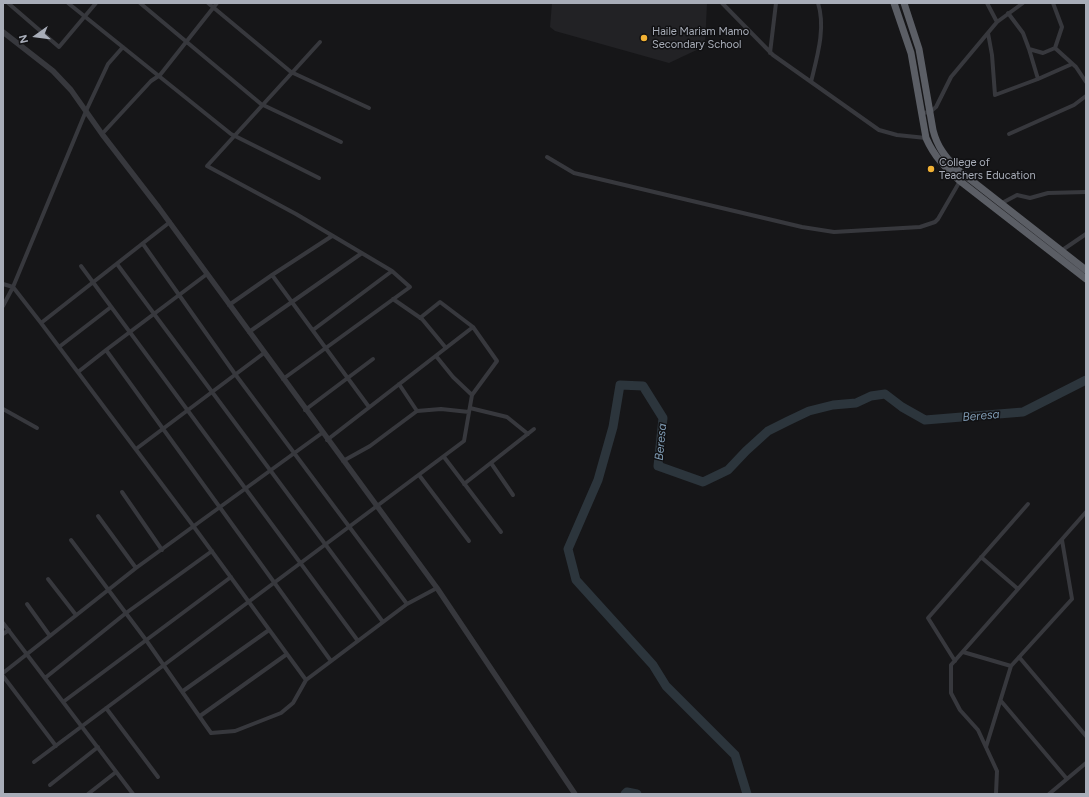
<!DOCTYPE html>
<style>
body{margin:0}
#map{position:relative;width:1089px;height:797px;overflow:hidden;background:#161618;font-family:Figtree,sans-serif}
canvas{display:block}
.frame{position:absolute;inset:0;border:4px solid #a8adb8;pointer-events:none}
.north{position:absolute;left:16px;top:16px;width:40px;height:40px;-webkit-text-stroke:3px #111113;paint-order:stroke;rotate:256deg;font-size:11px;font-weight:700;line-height:16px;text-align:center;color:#a8adb8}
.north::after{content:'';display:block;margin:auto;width:14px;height:18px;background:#a8adb8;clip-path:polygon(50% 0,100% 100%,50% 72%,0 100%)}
</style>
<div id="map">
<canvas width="1089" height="797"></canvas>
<div class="frame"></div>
<div class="north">N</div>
</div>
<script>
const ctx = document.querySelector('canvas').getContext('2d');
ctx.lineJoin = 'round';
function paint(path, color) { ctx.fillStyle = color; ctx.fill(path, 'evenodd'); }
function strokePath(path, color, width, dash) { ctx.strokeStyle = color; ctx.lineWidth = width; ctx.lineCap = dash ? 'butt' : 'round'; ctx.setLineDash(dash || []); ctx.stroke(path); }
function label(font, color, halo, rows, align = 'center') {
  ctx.font = font + ' Figtree,sans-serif'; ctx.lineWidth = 3; ctx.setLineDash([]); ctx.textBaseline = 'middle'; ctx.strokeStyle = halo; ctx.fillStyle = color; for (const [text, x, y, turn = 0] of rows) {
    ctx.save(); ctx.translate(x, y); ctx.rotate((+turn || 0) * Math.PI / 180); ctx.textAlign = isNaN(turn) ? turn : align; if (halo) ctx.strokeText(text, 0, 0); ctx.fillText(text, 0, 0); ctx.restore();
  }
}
const built = new Path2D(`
 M552 3H707L705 46 669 63 555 31 550 27Z`);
const river = new Path2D(`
 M625 794 627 792 637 794
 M747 794 735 755 666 686 653 665 576 580 568 549 598 480 613 427 620 385 643 386 663 418 658 466 703 482 728 470 746 451 768 431 788 421 809 411 833 405 856 403 871 396 885 394 902 407 925 420 1023 412 1086 380`);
const minor = new Path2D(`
 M8 3 59 47 96 3
 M68 3 231 134 319 178
 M140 3 261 104 341 142
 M208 3 291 72 369 108
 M722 3 773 55 879 130 897 135 926 138
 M987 3 997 22
 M1053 3 1062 27 1055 48 1076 67 1086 82
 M1008 13 1023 33 1029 49 1043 53 1055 48
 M988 33 992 55 995 95 1038 79
 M320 42 207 166 296 214 392 271
 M1029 49 1038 79 1072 64
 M770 53 776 3
 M811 82C817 57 826 28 818 3
 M922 113 930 112 936 107 951 77 997 22 1023 3
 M102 134 151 81 160 75 217 3
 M1009 134 1074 105 1086 96
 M547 157 574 173 802 227 834 232 920 227 935 222 938 219 960 181
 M1002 203 1017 195 1030 198 1048 193 1086 192
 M143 244 235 374 407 604
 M1061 251 1086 234
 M117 264 383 622
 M81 266 358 641
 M272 275 369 407
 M3 284 13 287 41 323 194 527 306 680 407 604 437 588
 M393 299 422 319 446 348
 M229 305 272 275 332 236
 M3 306 13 287 86 111 108 64 123 47
 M420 318 440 302 473 327
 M41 323 170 222
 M249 332 362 253
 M59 347 111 307
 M106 350 331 661
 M436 356 453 377 472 395
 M78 372 106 350 207 274
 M283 379 410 287 392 271 313 330
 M470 408 507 417 528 434
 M3 409 37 428
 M305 410 373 359
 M417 411 441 409 469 412
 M136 449 264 353
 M444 457 501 532
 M343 461 370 446 417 411 399 384
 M491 463 513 495
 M419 475 469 541
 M464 484 534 429
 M122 492 162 550
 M98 516 136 568
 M71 540 146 640 211 733 235 731 281 713 293 703 306 680
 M981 557 1018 589
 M48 579 76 615
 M27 604 50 636
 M3 623 133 794
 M3 634 9 630
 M963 652 1011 666
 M1019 657 1086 736
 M955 661 928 618 1028 504
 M3 673 136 568 322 433
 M3 676 56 746
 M45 678 126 613 212 551
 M183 691 269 630
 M1001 701 1067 779
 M63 702 231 577
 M106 708 158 777
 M200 716 287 654
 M986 747 1011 666 1072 599 1062 540
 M34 762 464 441 472 395 497 361 473 327 327 440
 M50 785 98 747
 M88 794 116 772
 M996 794 997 771 978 730 960 710 951 693V665L1086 512
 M1049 794 1086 763`);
const tertiary = new Path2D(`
 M3 32 53 71 71 90 102 134 159 208 437 588 575 794`);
const trunk = new Path2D(`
 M894 3 911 53 926 138C934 156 945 168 960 181L1086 279
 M904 3 919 49 933 130C937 146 945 157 957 169L1086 270`);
const markers = [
 [644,38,4,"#f2b134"],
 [931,169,4,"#f2b134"]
];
const poiNames = [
 ["Haile Mariam Mamo",652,32],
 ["Secondary School",652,45],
 ["College of",939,163],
 ["Teachers Education",939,176]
];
const waterNames = [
 ["Beresa",981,416,-5],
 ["Beresa",661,442,-85]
];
paint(built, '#222225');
strokePath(river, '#2c353c', 9);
strokePath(minor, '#37383d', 4);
strokePath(tertiary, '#37383d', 5.5);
strokePath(trunk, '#5b5e65', 7);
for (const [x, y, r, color] of markers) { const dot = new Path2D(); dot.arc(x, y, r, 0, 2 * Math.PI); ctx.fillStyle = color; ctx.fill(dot); strokePath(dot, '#111113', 1.5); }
label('11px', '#a8adb8', '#111113', poiNames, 'left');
label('italic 12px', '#7f9bb3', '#111113', waterNames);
</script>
